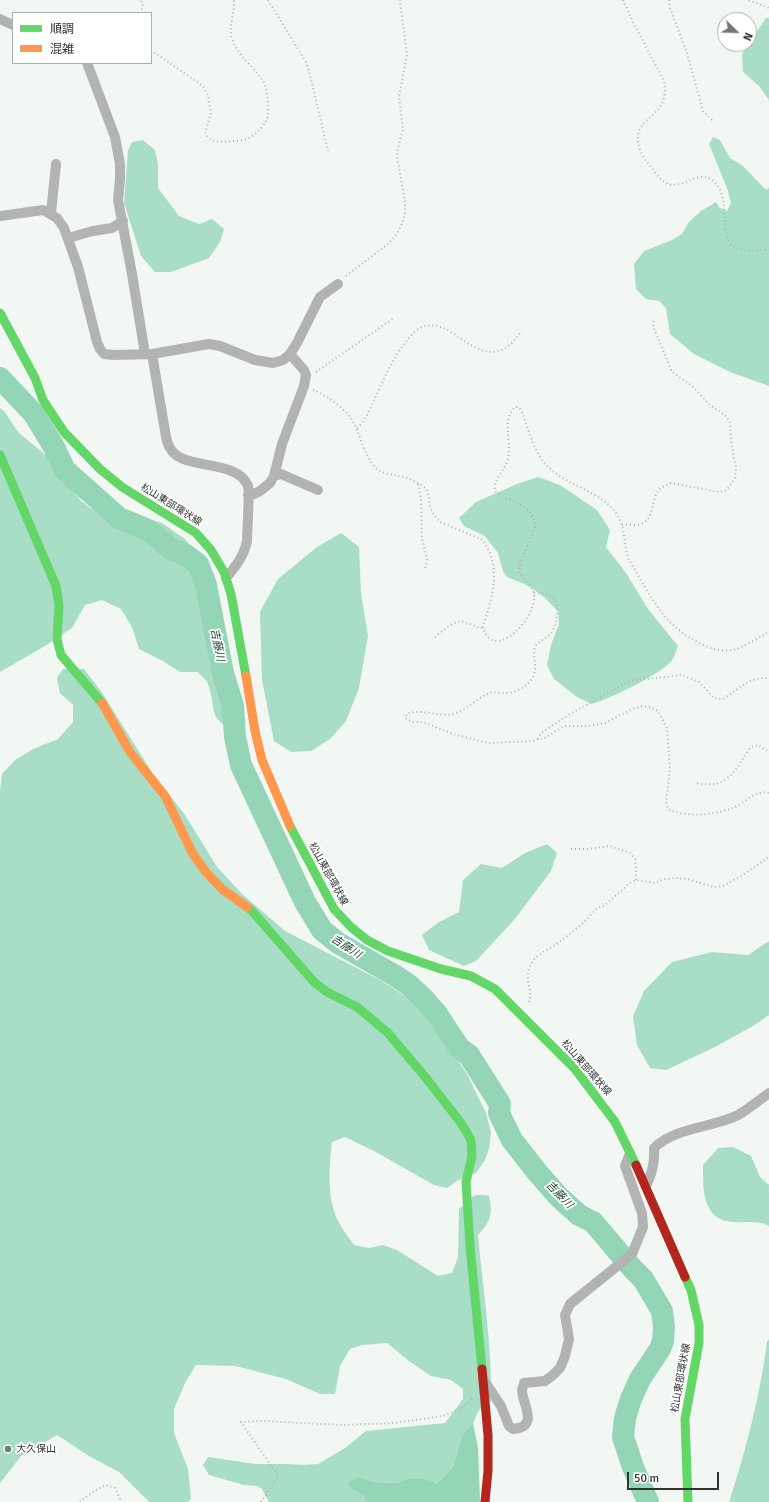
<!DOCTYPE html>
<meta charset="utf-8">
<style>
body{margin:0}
#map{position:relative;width:769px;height:1502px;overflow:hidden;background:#f2f7f4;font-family:Signika,"Noto Sans JP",sans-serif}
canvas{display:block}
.legend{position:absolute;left:12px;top:12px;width:140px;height:52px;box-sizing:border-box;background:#fff;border:1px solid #acadad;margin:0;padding:5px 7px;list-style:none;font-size:12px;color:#2f3331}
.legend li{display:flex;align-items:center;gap:8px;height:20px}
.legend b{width:20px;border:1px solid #acadad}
.north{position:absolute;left:717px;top:12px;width:40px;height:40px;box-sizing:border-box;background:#fff;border:1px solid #acadad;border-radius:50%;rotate:113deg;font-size:11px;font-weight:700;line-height:16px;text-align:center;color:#2f3331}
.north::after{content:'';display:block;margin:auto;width:14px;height:18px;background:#737875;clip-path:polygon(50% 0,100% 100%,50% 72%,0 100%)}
.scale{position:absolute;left:627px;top:1472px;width:92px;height:18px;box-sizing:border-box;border:2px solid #2f3331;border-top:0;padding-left:5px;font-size:12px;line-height:14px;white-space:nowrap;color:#2f3331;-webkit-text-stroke:3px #fff;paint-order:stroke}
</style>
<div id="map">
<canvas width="769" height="1502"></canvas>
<ul class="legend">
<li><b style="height:5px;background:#63d668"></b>順調</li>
<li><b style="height:5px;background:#ff974d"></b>混雑</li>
</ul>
<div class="north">N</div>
<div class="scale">50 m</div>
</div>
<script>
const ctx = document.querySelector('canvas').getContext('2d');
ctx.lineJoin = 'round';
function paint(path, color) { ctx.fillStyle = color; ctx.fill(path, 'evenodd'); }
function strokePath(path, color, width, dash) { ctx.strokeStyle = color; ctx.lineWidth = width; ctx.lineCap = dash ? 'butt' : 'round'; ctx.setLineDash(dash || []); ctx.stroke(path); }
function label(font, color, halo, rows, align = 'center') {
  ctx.font = font + ' Signika,"Noto Sans JP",sans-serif'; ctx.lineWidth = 3.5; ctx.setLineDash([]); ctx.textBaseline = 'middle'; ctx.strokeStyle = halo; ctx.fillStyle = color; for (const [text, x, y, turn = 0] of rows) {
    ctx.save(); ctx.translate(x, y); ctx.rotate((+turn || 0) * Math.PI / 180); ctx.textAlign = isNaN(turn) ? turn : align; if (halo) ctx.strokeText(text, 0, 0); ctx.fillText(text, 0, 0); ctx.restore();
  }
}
const forest = new Path2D(`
 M766 18H769V100L759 86 743 72 742 54Z
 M713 137 720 140 730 158 743 166 766 190 769 188V386L730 372 694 354 670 334 666 308 659 301 646 299 636 289 634 264 644 251 672 240 682 234 689 222 701 211 716 202 719 207 727 211 731 203 727 188 709 144Z
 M143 140 155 150 158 164V188L179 216 199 224 212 219 224 229 220 242 209 258 171 272H155L141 256 124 203 128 150 132 142Z
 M0 408 5 412 18 432 53 461 66 483 81 501 106 520 123 527 138 516 162 523 185 539 197 553 208 585 216 627 242 705 241 717 238 727 233 730C206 717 217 707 208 684 207 680 201 676 198 672H180L163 661 139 649 132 627 121 609 102 600 85 605 72 628 45 646 0 672Z
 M538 477 560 485 597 510 610 530 606 547 626 573 648 609 678 646C676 650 675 656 672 660 664 673 607 700 592 704L577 697 554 679 547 665 551 645 559 624 558 611 544 597 529 586 507 577 503 571 498 553 485 536 464 526 459 518 476 502 517 484Z
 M341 533 359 547 361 593 368 636 359 688 346 721 330 739 311 751 291 752 274 741 262 680 260 612 278 579 317 547Z
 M63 669H84L101 691 153 774 185 815 217 867 242 894 285 931 380 980 417 1004 451 1049 468 1076 486 1113 491 1132 489 1149 485 1160 476 1173 457 1181 447 1188 434 1185 374 1151 345 1137 332 1142C329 1166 327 1196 337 1219 342 1228 348 1237 354 1245L369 1248 383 1245 397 1250 438 1276 452 1273 458 1257 459 1209C471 1198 472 1192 489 1196 493 1215 491 1221 478 1235 483 1290 492 1345 491 1401L479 1410 473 1423 462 1435 453 1467 436 1484 406 1479 397 1483 373 1482 360 1477 352 1489 364 1496 366 1502H269L262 1489 257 1486 244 1485 209 1475 203 1465 208 1457 255 1464H288L303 1465 318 1464 345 1448 366 1431 445 1423 463 1399V1389L451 1380 431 1376 409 1361 387 1343 362 1345 350 1349 340 1366 335 1394H320L286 1379 236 1366 196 1365 186 1381 174 1409V1433L188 1469 191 1499 188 1502H149L119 1472 89 1456 57 1435 21 1456 0 1483V793L2 774 15 760 33 749 58 739 73 722V705L60 693 57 678Z
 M547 844 557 853 551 871 514 920 476 961 464 966 429 950 422 935 439 922 459 912 463 880 481 864 502 868 525 853Z
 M769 941V1015L753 1026 715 1047 666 1070 650 1068 637 1045 633 1016 644 991 672 962 712 952 748 955Z
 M733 1147 751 1156 760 1177 769 1185V1226C758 1220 747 1223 735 1222 702 1222 703 1189 703 1165L718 1148Z
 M769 1339V1502H729C746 1450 760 1396 767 1342Z`);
const water = new Path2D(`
 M473 1423 478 1448 480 1502H366L364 1496 352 1489 348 1482 360 1477 373 1482 397 1483 406 1479H424L436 1484 453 1467 462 1435Z`);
const river = new Path2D(`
 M0 378 34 414 54 447 65 470 119 518 148 530 171 549 186 555 198 564 206 585 223 673 233 706 235 737 241 765 305 902 322 930 338 943 394 975 409 985 423 998 437 1014 460 1049 469 1055 500 1104 499 1113 512 1140 537 1172 558 1196 579 1215 593 1222 632 1268 643 1279 662 1311 664 1327 663 1341 660 1349 640 1379 631 1399 625 1418 623 1437 633 1467 648 1502`);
const path = new Path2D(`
 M268 0 306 62 309 71 328 151
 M623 0 633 22 664 81C671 118 635 115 638 141 639 152 645 160 652 168 656 173 660 180 666 183 683 192 701 164 717 185 729 201 720 225 730 244 742 253 755 251 769 249
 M669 0 670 8 687 53 703 111 714 122
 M749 0 769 8
 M102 13H104
 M140 13 143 7 141 0
 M151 50 203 86 208 95 211 113 205 134C213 144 222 142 233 141 245 141 254 137 262 127 268 120 269 114 268 105 267 97 267 88 263 81 254 67 238 56 232 39 228 27 235 12 234 0
 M346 276 388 244 396 235 401 226 405 215V202L397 157 398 148 403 130 399 96 407 55 400 0
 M316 372 394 318
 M313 390C330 397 350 411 357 430 362 442 366 458 376 468 382 474 391 474 399 476 407 477 417 482 424 487 431 493 428 502 431 509 433 514 436 518 440 522L481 539C493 551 496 573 493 589 491 602 486 615 483 628 495 664 538 616 534 594 532 586 523 579 519 571L520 564 535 528C536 505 510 503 495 491 493 478 506 470 508 458 512 440 501 422 515 407H518L521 410C529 429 532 449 546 465 566 486 599 490 616 513 626 527 623 545 629 560 641 580 652 601 667 619 681 634 710 654 731 650 744 648 757 638 769 632
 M357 428C367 419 371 406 377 394 385 376 393 358 405 343 409 338 414 331 420 328 451 313 474 368 507 347 513 343 517 336 522 331
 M418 484 421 499 422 538 427 560 425 570
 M622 525C628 524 635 526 641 524 654 520 651 501 658 491 661 487 666 485 671 483L719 492 725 491 730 486 735 478 736 469 731 441 730 422 726 416 710 405 692 386 672 372 653 326 654 319
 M534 593C549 594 558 595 557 613 556 625 554 633 544 639 541 641 537 643 535 647 532 655 538 667 533 677 527 688 513 694 502 693 496 693 492 691 487 694 475 700 466 711 452 714 438 717 420 708 407 714L405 718 413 722H423L453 734 488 743 533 741 538 739H543L564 726H588L605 723 632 709 642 706 650 707 658 711 667 728 670 769 666 802 668 809C687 818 713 815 733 808 743 804 757 789 769 793
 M435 637C443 631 454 619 465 622 472 624 477 628 483 628
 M538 739 541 733 570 714 629 681 682 675 699 682 714 698 723 699C740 689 747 677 769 678
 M697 783C729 790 736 768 751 747L758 745 769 752
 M571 849H587L610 846 630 853 635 859 636 865V880
 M529 1002C533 991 525 981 529 969 533 955 547 951 558 943 572 933 586 921 597 908L604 906 630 883 636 880 655 883 664 879 676 878 687 879 714 887 723 886 741 876 769 857
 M80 1502 94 1491 106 1485 115 1488 120 1499 119 1502
 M261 1502 278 1476 241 1422 262 1421 343 1425 394 1423 443 1416 459 1410 472 1399`);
const street = new Path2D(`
 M0 19 13 25
 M87 63 115 137 120 164V179L118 200 132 274 145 354
 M51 213 56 164
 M0 216 43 210 57 218 64 228 78 267 97 342 100 349 104 354 113 355 152 354 209 344 220 346 255 360 273 363 283 360 290 354 297 343 320 297 338 284
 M68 238 93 231 112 228 123 221
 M152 354 165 431C166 438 167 445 172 451 186 470 237 459 248 486 250 492 247 531 247 541 244 556 236 566 226 578
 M274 476 281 474 318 490
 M248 495 254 494 260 491 270 483 274 476 282 444 304 386 306 375 304 370 290 354
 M646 1186C652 1174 655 1162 654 1148 676 1127 712 1128 738 1115 749 1109 759 1100 769 1093
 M483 1379 501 1406 509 1426 513 1429C540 1427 522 1404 522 1390 522 1388 524 1386 524 1383L545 1381 553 1375 560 1368 565 1356 569 1339 565 1315 570 1304 632 1254 643 1227 642 1213 625 1166 630 1153`);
const fast = new Path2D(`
 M0 313 35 378 43 400 64 432 100 469 122 487 196 533 211 550 224 572 231 594 246 676
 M0 455 56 586 59 606 57 639 61 655 102 703
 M290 826 334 909 351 927 367 940 388 951 441 969 471 976 495 989 575 1069 615 1122 636 1165
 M247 907 252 911 314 982 327 992 357 1007 388 1033 426 1078 461 1123 471 1140 472 1156 466 1182 470 1246 482 1369
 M685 1277 691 1290 699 1325V1343L685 1419 688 1502`);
const slow = new Path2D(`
 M246 676 255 731 262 760 290 826
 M102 703 130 752 165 796 193 854 206 872 222 889 247 907`);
const jam = new Path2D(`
 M636 1165 685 1277
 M482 1369 488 1435V1471L485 1502`);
const markers = [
 [8,1449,4,"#737875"]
];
const streetNames = [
 ["松山東部環状線",171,505,32],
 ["松山東部環状線",328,874,61],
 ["松山東部環状線",586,1068,49],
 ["松山東部環状線",681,1378,-80]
];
const poiNames = [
 ["大久保山",16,1449]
];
const waterNames = [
 ["吉藤川",217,645,79],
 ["吉藤川",346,947,33],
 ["吉藤川",559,1195,46]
];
paint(forest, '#a8ddc6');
paint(water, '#94d5b8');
strokePath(river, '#94d5b8', 22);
strokePath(path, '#afb1b0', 2, [1, 3]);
strokePath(street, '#b1b4b3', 10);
strokePath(fast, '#63d668', 9);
strokePath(slow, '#ff974d', 9);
strokePath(jam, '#b3261e', 9);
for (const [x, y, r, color] of markers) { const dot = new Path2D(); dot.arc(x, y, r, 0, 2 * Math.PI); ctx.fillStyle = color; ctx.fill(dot); strokePath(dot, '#fff', 1.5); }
label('10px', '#2f3331', '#fff', streetNames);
label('10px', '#2f3331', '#fff', poiNames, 'left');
label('italic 11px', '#163e2e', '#fff', waterNames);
</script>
